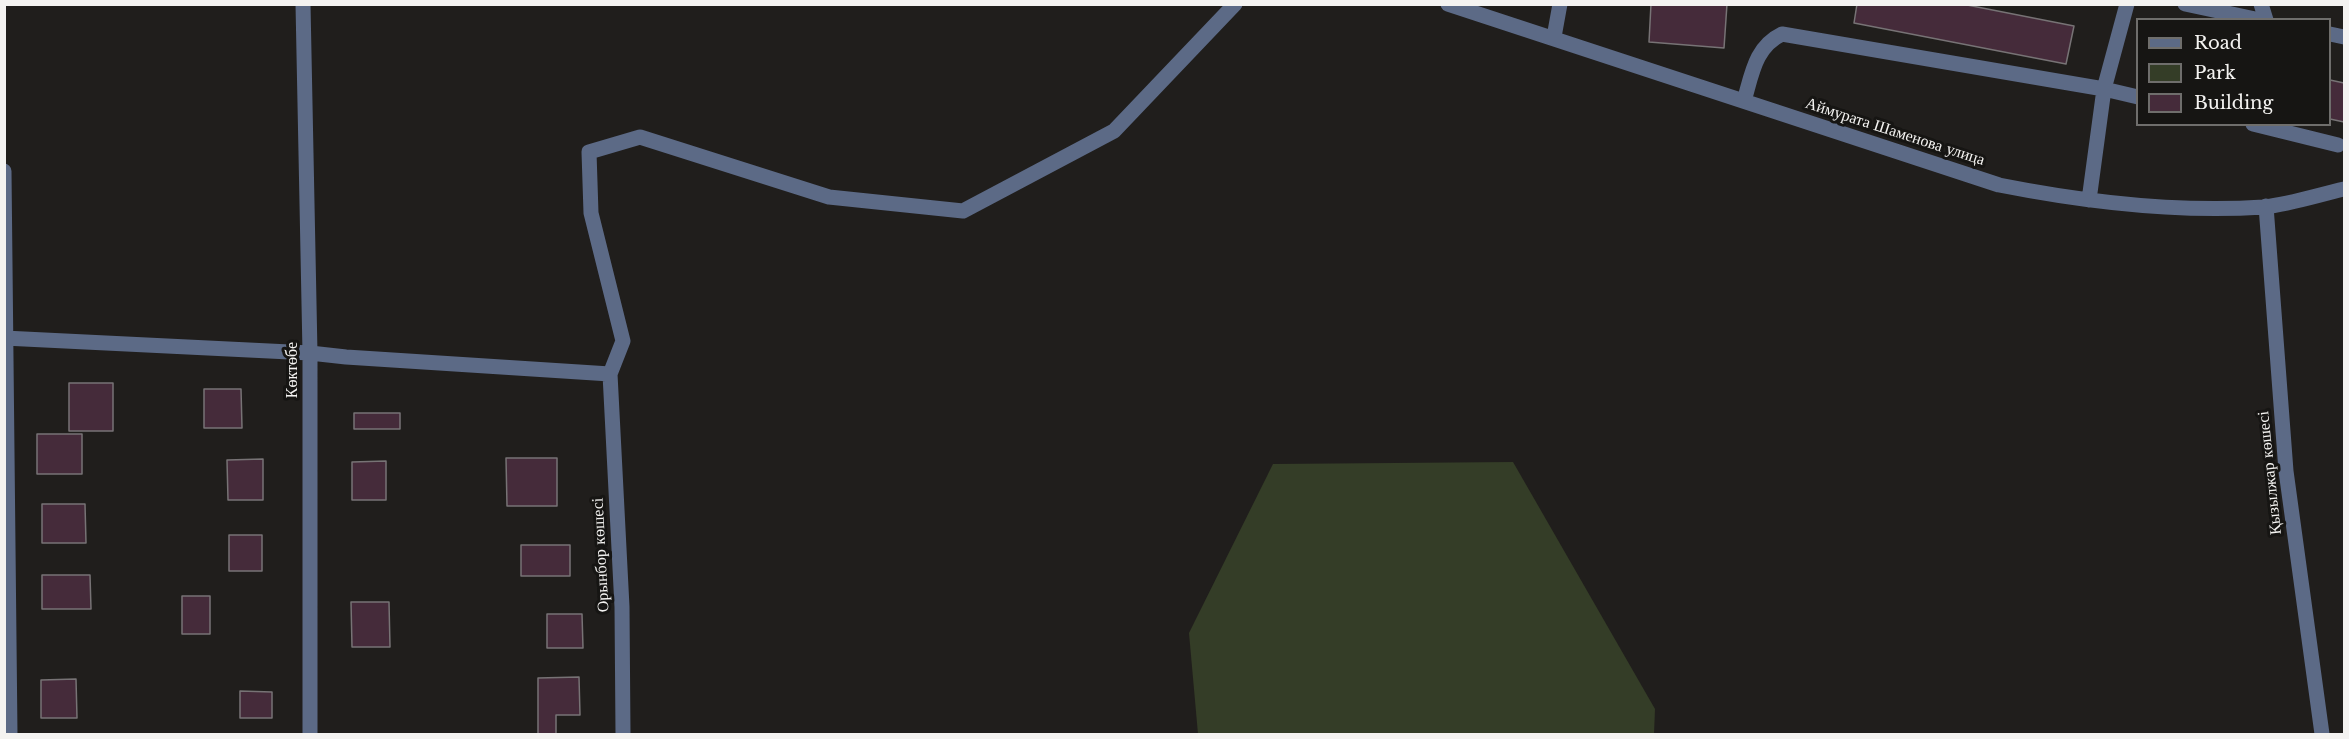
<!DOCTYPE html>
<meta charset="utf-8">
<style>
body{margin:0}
#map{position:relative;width:2349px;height:739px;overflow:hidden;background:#201e1c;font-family:"Libre Baskerville",serif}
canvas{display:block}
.frame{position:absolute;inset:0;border:6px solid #f4f3f1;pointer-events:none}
.legend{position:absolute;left:2136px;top:18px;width:195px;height:108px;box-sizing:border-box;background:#161513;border:2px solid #6f6e6c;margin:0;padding:8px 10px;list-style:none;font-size:18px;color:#f4f3f1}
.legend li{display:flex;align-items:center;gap:12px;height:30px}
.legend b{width:30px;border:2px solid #6f6e6c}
</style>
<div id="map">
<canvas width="2349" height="739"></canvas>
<div class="frame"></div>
<ul class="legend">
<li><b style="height:8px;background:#5c6a86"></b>Road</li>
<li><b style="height:16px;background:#343d27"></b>Park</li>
<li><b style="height:16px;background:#452b3a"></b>Building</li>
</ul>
</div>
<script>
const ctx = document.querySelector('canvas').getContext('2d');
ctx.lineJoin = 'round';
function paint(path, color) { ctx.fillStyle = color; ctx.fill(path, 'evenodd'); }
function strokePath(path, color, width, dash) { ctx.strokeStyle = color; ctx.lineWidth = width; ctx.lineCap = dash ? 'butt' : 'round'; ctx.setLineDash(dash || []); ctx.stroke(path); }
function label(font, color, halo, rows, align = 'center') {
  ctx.font = font + ' "Libre Baskerville",serif'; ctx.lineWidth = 6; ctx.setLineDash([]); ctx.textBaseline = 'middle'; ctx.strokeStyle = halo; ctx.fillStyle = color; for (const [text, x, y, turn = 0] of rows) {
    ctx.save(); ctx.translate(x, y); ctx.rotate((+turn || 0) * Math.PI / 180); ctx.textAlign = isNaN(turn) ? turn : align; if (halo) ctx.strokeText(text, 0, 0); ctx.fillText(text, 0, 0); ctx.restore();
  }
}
const green = new Path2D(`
 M1513 462 1655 709 1654 734H1198L1189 633 1273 464Z`);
const building = new Path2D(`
 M1651 4H1727L1724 48 1649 42Z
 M1857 4H1962L2074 26 2066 64 1854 23Z
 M2330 80 2344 83V122L2330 119Z
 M69 383H113V431H69Z
 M204 389H241L242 428H204Z
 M354 413H400V429H354Z
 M37 434H82V474H37Z
 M506 458H557V506H507Z
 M263 459V500H228L227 460Z
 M386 461V500H352V462Z
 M42 504H85L86 543H42Z
 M229 535H262V571H229Z
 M521 545H570V576H521Z
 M42 575H90L91 609H42Z
 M182 596H210V634H182Z
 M351 602H389L390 647H352Z
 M547 614H582L583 648H547Z
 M579 677 580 715H556V735H538V678Z
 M76 679 77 718H41V680Z
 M240 691 272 692V718H240Z`);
const minor = new Path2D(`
 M303 4 310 353V734
 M1448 4 1999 185C2085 202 2176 213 2264 207 2290 204 2318 195 2344 189
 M2185 4 2260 20
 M2261 4 2266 20
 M2330 34 2344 37
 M1554 37 1560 4
 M1744 101C1752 74 1755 47 1782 34L2104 89 2127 4
 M2253 124 2338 145
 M4 171 10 734
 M2089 200 2104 89 2138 97
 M2266 206 2286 471 2322 734
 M4 338 310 353 346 357 610 374
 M623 734 622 607 610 374 623 341 591 213 589 152 640 137 829 197 963 211 1114 131 1235 4`);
const streetNames = [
 ["Аймурата Шаменова улица",1895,132,18],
 ["Көктөбе",292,370,-90],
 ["Қызылжар көшесі",2270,473,-96],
 ["Орынбор көшесі",601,555,-93]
];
paint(green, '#343d27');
paint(building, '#452b3a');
strokePath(building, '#777375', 1.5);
strokePath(minor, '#5c6a86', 15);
label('16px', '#f4f3f1', '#161513', streetNames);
</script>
